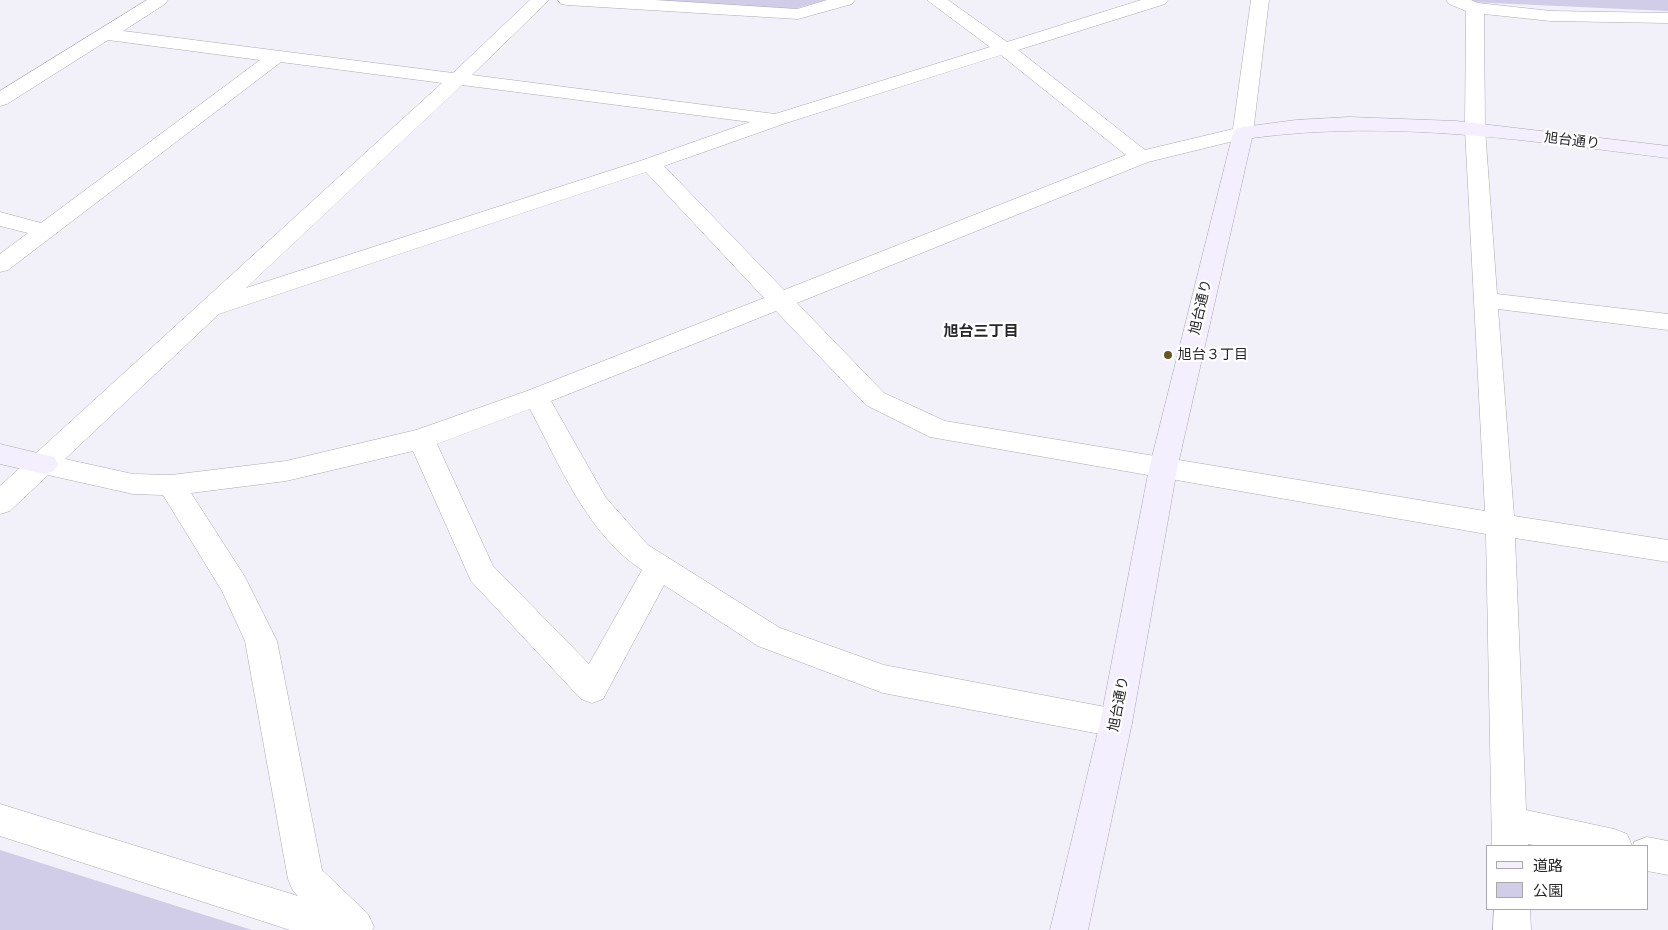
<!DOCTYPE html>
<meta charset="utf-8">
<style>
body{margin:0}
#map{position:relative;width:1668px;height:930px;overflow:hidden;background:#f2f0f9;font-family:"Fira Sans Condensed","Noto Sans JP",sans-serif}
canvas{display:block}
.legend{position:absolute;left:1486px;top:845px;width:162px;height:65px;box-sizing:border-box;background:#fff;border:1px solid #a9a8aa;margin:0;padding:6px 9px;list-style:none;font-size:15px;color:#27262a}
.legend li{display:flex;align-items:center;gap:10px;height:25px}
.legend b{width:25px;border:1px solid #a9a8aa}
</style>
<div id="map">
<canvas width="1668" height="930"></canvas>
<ul class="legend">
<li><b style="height:6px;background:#f3effe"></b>道路</li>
<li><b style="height:14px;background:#d1cce7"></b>公園</li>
</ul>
</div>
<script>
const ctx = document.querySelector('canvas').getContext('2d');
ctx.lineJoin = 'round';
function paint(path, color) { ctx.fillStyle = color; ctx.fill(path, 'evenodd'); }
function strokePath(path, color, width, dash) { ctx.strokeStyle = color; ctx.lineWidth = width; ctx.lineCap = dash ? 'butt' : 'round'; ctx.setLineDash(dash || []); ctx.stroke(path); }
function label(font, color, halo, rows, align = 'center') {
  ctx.font = font + ' "Fira Sans Condensed","Noto Sans JP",sans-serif'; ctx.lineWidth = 4.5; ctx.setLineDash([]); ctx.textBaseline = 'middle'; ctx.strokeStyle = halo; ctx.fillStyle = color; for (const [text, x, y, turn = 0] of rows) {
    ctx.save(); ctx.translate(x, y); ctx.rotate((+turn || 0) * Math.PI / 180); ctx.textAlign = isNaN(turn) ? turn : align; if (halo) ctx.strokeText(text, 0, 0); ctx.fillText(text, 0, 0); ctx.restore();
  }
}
const green = new Path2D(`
 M651 0H826L794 9Z
 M1464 0H1668V11L1470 2Z
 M0 850 252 930H0Z`);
const street = new Path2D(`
 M147 0H168L165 4 123 31 453 73 530 0H549L472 75 775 114 990 47 927 0H948L1007 42 1141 0H1168L1165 4 1018 50 1145 150 1233 129 1251 0H1269L1253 133 1250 137 1148 162 797 303 884 393 945 421 1485 511 1465 129 1466 11 1449 4 1446 0H1471L1478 3 1551 11 1668 13V23L1551 21 1484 14 1485 129 1497 294 1668 314V330L1498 309 1514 516 1668 540V562L1515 538 1526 810 1614 829 1627 834 1632 846H1540L1528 844V846H1492L1486 534 930 437 866 405 776 311 551 401 606 498 648 545 780 628 884 665 1116 709 1128 713 1132 723 1128 733 1116 737 883 693 758 646 664 585 603 699 592 703 581 699 471 581 413 451 286 481 191 493 245 577 277 641 322 870 368 914 374 927 372 930H290L0 836V804L298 896 293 891 288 879 245 641 222 591 163 495 133 494 48 475 10 511 0 514V486L442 83 281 62 8 270 0 272V254L28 233 0 226V212L41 223 260 60 108 40 7 104 0 106V91ZM1001 55 1126 155 784 290 664 166 786 123ZM462 85 750 122 643 160 246 288ZM646 172 764 298 527 391 416 430 286 461 171 475 133 474 65 459 219 314ZM530 409C559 464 588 535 642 570L589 664 493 566 437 444Z
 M558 0H655L797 9 827 0H855L852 4 798 19 567 5 561 4Z
 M1647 837 1668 841V875L1647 871V846H1633L1634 842Z
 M1494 909H1530L1531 930H1493Z`);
const secondary = new Path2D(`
 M1349 117 1456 121 1668 146V158C1527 141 1395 119 1252 138L1177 469 1132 723 1088 930H1050L1100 723 1149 469 1233 133 1236 129 1243 127 1296 120Z
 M0 444 54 457 58 464 54 471 44 474 0 464Z`);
const markers = [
 [1168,355,5,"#6a5524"]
];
const streetNames = [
 ["旭台通り",1572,141,7],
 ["旭台通り",1201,307,-77],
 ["旭台通り",1119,704,-79]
];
const poiNames = [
 ["旭台３丁目",1178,355]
];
const neighbourhoodNames = [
 ["旭台三丁目",981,332]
];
paint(green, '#d1cce7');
strokePath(street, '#aba9b1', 1);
strokePath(secondary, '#aba9b1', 1);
paint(street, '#fff');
paint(secondary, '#f3effe');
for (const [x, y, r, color] of markers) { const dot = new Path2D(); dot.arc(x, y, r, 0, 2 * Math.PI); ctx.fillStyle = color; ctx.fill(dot); strokePath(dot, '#fff', 2); }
label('14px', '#27262a', '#fff', streetNames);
label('14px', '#27262a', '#fff', poiNames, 'left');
label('bold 15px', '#27262a', '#fff', neighbourhoodNames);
</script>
